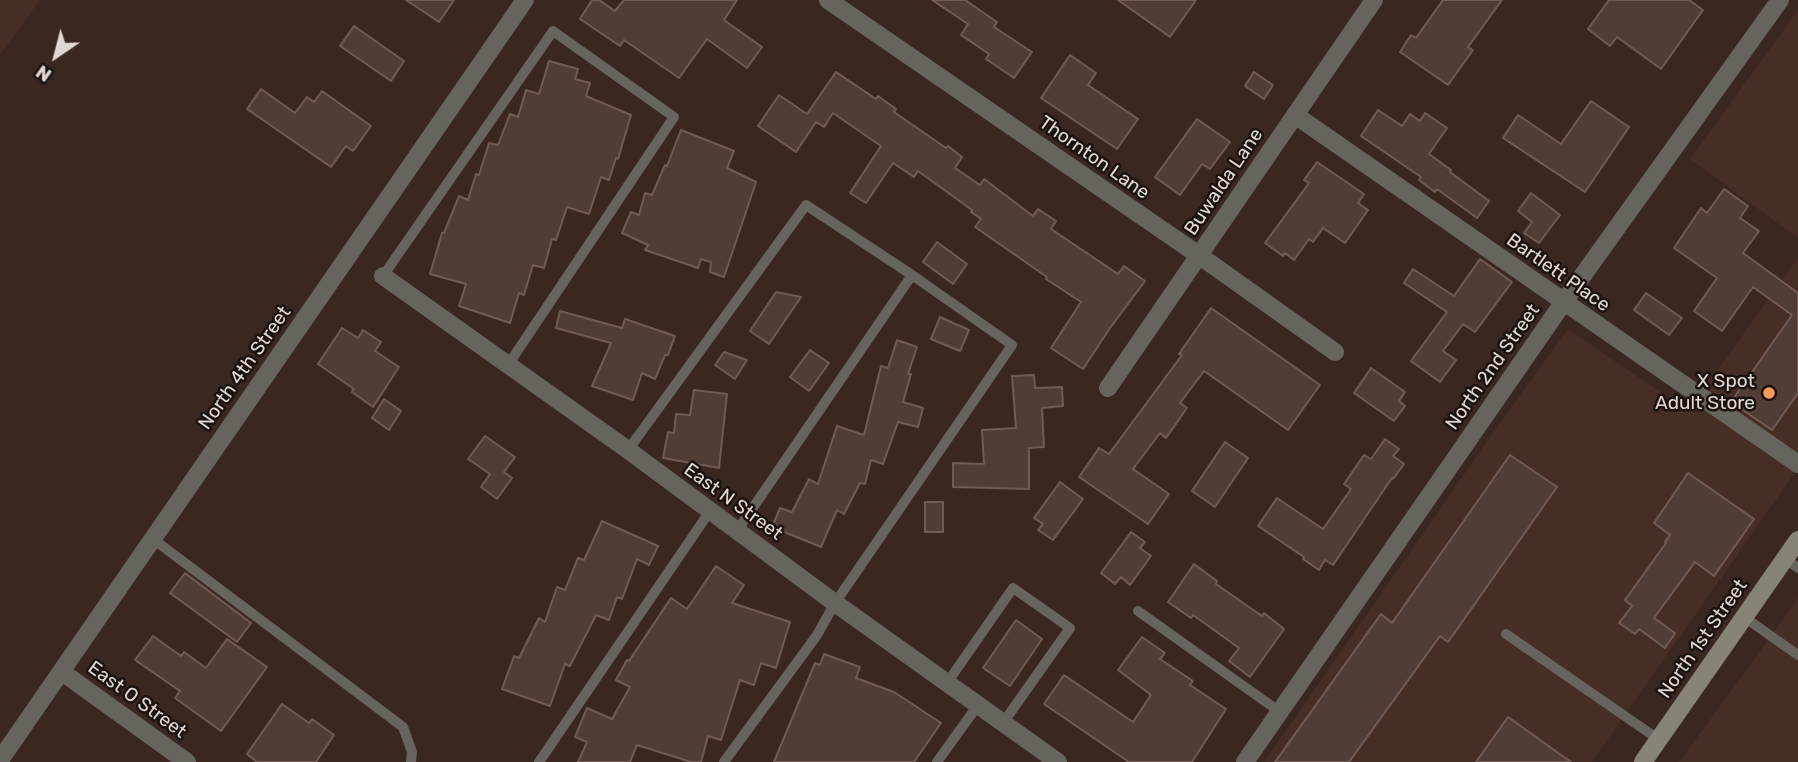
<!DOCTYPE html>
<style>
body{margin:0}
#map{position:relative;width:1798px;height:762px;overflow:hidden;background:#392720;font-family:Rubik,sans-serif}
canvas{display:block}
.north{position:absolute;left:21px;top:21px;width:70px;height:70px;-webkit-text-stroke:5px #1a120f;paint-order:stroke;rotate:215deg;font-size:19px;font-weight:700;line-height:28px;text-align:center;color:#e3d7d2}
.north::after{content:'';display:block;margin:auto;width:24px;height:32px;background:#e3d7d2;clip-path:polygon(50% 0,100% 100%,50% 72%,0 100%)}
</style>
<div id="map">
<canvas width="1798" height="762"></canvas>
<div class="north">N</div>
</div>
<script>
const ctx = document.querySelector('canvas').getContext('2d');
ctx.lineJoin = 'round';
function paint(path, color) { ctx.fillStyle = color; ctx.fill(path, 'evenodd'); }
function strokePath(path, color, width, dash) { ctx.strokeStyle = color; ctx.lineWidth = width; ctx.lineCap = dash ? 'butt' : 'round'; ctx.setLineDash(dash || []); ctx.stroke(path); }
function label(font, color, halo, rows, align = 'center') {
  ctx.font = font + ' Rubik,sans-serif'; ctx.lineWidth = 5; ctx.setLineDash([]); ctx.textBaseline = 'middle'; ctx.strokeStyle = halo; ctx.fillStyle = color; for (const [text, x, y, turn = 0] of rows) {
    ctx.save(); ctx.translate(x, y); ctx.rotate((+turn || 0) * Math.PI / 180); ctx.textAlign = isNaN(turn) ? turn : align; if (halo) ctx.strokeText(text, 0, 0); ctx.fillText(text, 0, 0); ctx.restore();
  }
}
const built = new Path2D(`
 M0 0H40L0 55Z
 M1798 10V238L1690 159Z
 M1798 258V468L1592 762H1264L1497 427 1568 329 1688 411Z
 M1798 598V762H1679L1758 654Z`);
const building = new Path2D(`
 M406 0H454L439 22Z
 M592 0H599L615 11 624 0H737L724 20 762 47 747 68 707 39 679 78 624 40 620 46 580 19Z
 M932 0H965L997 22 994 27 1032 52 1014 78 986 59 989 54 961 35 968 24Z
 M1118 0H1196L1170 37Z
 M1443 0H1502L1468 47 1473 50 1448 85 1400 52 1411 35 1416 38Z
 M1609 0H1689L1703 10 1661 69 1617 37 1610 46 1588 29Z
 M354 26 404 61 391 81 340 46Z
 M1070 55 1096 73 1088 85 1138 119 1117 149 1041 98Z
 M549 61 578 69 575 79 590 83 586 96 631 115 618 159 616 158 609 180 601 177 589 214 567 207 556 240 552 239 544 268 533 265 524 295 519 293 510 323 459 306 466 284 430 274 442 233H444L459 196 468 200 476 174 479 175 489 143 498 145 510 114 518 117 526 90 539 94Z
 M836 72 876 99 878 96 896 109 894 112 946 148 948 146 962 157 955 168 980 185 984 179 1033 216 1038 209 1056 221 1051 229 1118 274 1124 266 1145 281 1110 328 1083 369 1051 348 1081 302 1046 279 1047 277 975 227 981 219 971 212 972 210 918 171 914 177 893 163 866 203 850 193 881 146 833 113 824 127 816 122 796 152 758 126 779 95 807 114Z
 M1254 72 1273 85 1264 99 1245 86Z
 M261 89 295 113 307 97 314 102 322 91 371 126 353 151 346 146 331 167 247 109Z
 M1591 101 1629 127 1585 192 1503 138 1518 115 1561 144Z
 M1378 110 1402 126 1410 114 1420 121 1425 113 1447 128 1429 154 1451 170 1450 172 1489 201 1477 218 1437 189 1435 192 1419 180 1421 177 1361 136Z
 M1197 119 1230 142 1210 169 1202 164 1180 195 1155 177Z
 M681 130 734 151 727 168 756 182 724 277 710 272 711 262 701 259 698 268 645 250 648 245 622 233 631 212 639 215 645 193 652 195 665 165 667 166Z
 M1317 162 1364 194 1358 203 1368 210 1345 243 1323 228 1313 242 1309 239 1294 260 1285 253 1283 256 1265 243 1309 183 1304 180Z
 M1724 189 1748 206 1740 218 1759 231 1743 253 1798 293V393L1772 430 1731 402 1792 315 1753 287 1722 331 1694 311 1717 278 1674 248 1701 208 1707 213Z
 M1531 193 1560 215 1539 243 1524 233 1532 222 1518 211Z
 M937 242 967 264 953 284 923 262Z
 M1480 259 1512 282 1475 332 1463 324 1443 351 1456 360 1440 382 1411 361 1447 312 1404 283 1413 269 1454 296Z
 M776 292 801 297 769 344 750 331Z
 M1646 293 1682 318 1669 335 1634 310Z
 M1211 308 1320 385 1288 430 1204 371 1180 403 1187 408 1166 438 1160 433 1133 469 1169 494 1148 524 1079 477 1099 448 1109 454 1182 355 1179 354Z
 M560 311 622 328 625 319 675 336 668 355H665L655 379 642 373 633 400 592 386 611 343 556 328Z
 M940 317 969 330 960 351 931 339Z
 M342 328 358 338 363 330 381 342 375 351 399 367 373 407 352 392 354 389 318 364Z
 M897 340 917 347 908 374H911L903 402 923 408 918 427 898 422 883 464 871 460 865 484 860 483 844 514 837 510 821 547 772 527 780 508 792 512 809 479 818 484 837 426 864 435 881 366 888 368Z
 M810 350 829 363 809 391 790 377Z
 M724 352 747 360 735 379 715 365Z
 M1371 368 1405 392 1399 401 1405 406 1394 421 1354 393Z
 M1034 375 1035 388 1062 387 1063 406 1042 408 1044 447 1029 448V489L953 487V463L984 464 982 430 1016 428 1012 376Z
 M694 390 727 394 719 468 663 458 668 432 674 433 676 414 690 415Z
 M384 399 401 411 389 430 372 418Z
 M485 436 515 457 504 472 512 478 497 499 481 487 490 474 468 459Z
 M1385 439 1399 449 1393 456 1404 464 1393 479 1392 478 1333 565 1325 560 1319 570 1303 559 1304 557 1258 526 1277 498 1323 529 1351 489 1344 484 1364 455 1371 459Z
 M1225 442 1248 458 1215 507 1192 491Z
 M1510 455 1557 487 1448 642 1440 636 1349 762H1275L1381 614 1392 623Z
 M1688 473 1754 519 1714 576 1695 562 1654 618 1675 633 1665 648 1639 629 1635 634 1619 623 1632 606 1625 600 1666 543 1665 542 1670 535 1654 523Z
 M1060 482 1083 499 1053 540 1038 530 1043 524 1034 518Z
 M925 502H943V532H925Z
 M602 521 658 546 649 565 637 559 622 599 617 597 609 620 596 615 570 666 565 664 550 706 502 689 514 656 519 658 539 618 545 622 557 587 565 590 578 558 584 560Z
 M1131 532 1145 542 1140 548 1151 556 1130 585 1121 577 1115 584 1101 573Z
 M1194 564 1217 581 1216 584 1262 616 1264 613 1284 629 1250 677 1229 661 1239 648 1193 615 1191 618 1168 602Z
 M716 566 744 585 732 603 790 622 776 668 761 663 754 685 740 680 721 740 708 736 701 762H691L637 745 630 762H578L587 742 575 737 587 708 612 719 630 687 616 680 627 660 629 661 671 598 687 609Z
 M185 573 251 623 237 642 170 593Z
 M1016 620 1042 639 1010 686 983 668Z
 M153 636 181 656 184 652 206 668 227 639 267 667 221 731 175 698 180 691 135 660Z
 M1142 637 1165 653 1160 659 1193 681 1190 685 1226 709 1192 762H1129L1044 704 1064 675 1133 722 1151 695 1118 670Z
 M824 654 860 667 856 678 894 692 941 723 914 762H774L815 663 820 665Z
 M282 704 309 723 312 719 334 735 316 762H257L247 754Z
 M1508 717 1571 762H1476Z`);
const lane = new Path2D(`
 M383 276 553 31 674 117 508 365
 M628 450 806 205 912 275 1012 345 835 603 817 635 724 762
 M737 531 912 275
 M153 539 403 727 412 752 411 762
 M1785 559 1798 568
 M1138 611 1280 712
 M1744 617 1798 655
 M1506 634 1658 739
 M947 683 1013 588 1070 628 1003 723
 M539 762 710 511
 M937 762 978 705`);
const street = new Path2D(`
 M828 0 1200 256 1335 352
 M1295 115 1798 464
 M383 276 628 450 835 603 1058 762
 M1108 388 1374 0
 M62 672 187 762
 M0 760 525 0
 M1245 762 1563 303 1780 0`);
const secondary = new Path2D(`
 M1643 762 1798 540`);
const markers = [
 [1769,393,7,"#fd9c56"]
];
const streetNames = [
 ["Thornton Lane",1094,158,35],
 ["Buwalda Lane",1224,182,-56],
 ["Bartlett Place",1558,273,35],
 ["North 2nd Street",1493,367,-55],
 ["North 4th Street",245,368,-55],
 ["East N Street",733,502,36],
 ["North 1st Street",1703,639,-55],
 ["East O Street",137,700,36]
];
const poiNames = [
 ["X Spot",1755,382],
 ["Adult Store",1755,404]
];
paint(built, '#462e24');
paint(building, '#503d36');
strokePath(building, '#715c54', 2);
strokePath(lane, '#66645c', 10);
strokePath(street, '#66645c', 18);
strokePath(secondary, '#878376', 18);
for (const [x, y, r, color] of markers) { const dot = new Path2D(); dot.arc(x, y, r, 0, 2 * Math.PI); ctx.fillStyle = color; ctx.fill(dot); strokePath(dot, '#1a120f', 2.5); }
label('19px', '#e3d7d2', '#1a120f', streetNames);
label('19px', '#e3d7d2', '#1a120f', poiNames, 'right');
</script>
